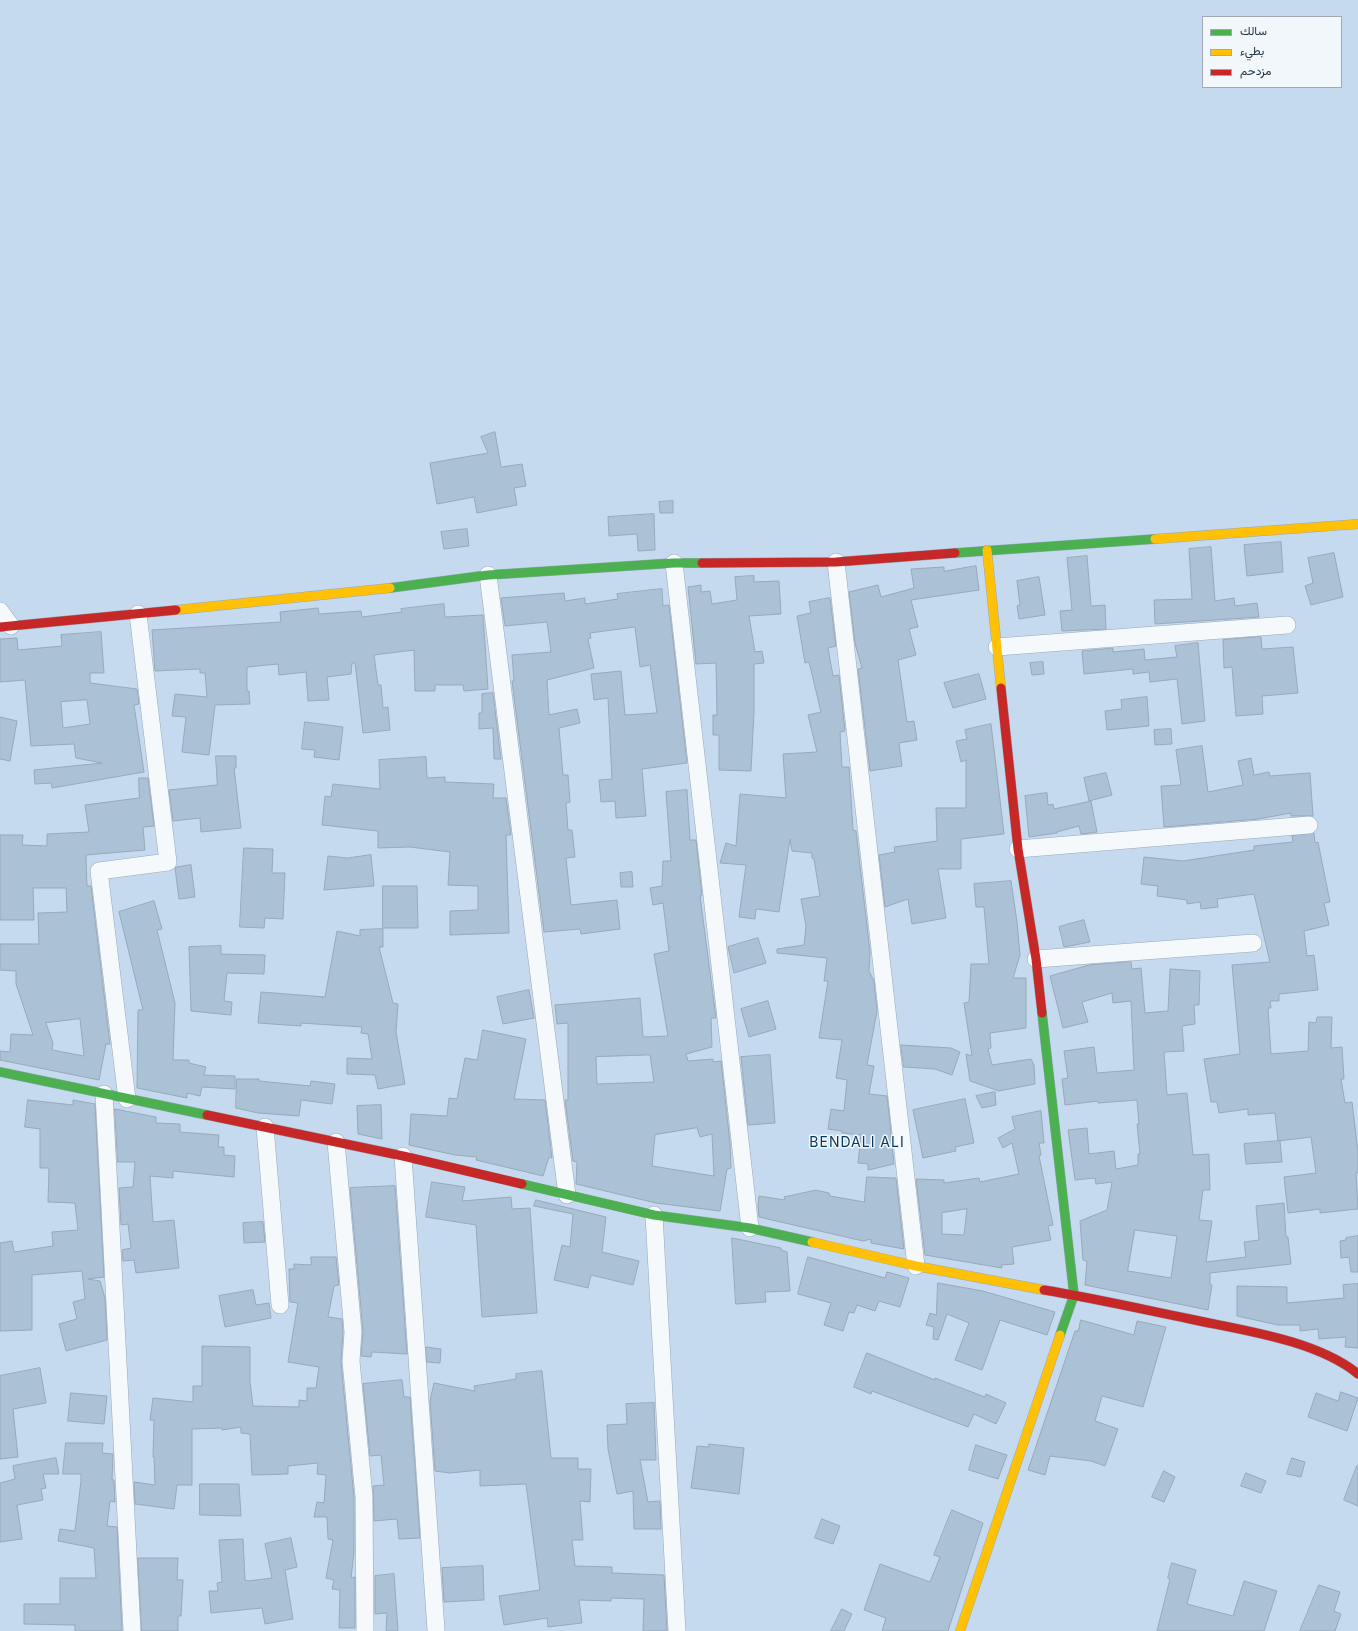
<!DOCTYPE html>
<meta charset="utf-8">
<style>
body{margin:0}
#map{position:relative;width:1358px;height:1631px;overflow:hidden;background:#c5daee;font-family:Inter,Vazirmatn,sans-serif}
canvas{display:block}
.legend{position:absolute;left:1202px;top:16px;width:140px;height:72px;box-sizing:border-box;background:#f2f7fc;border:1px solid #9fa9b4;margin:0;padding:5px 7px;list-style:none;font-size:12px;color:#223547}
.legend li{display:flex;align-items:center;gap:8px;height:20px}
.legend b{width:20px;border:1px solid #9fa9b4}
</style>
<div id="map">
<canvas width="1358" height="1631"></canvas>
<ul class="legend">
<li><b style="height:5px;background:#4caf50"></b>سالك</li>
<li><b style="height:5px;background:#ffc107"></b>بطيء</li>
<li><b style="height:5px;background:#c62828"></b>مزدحم</li>
</ul>
</div>
<script>
const ctx = document.querySelector('canvas').getContext('2d');
ctx.lineJoin = 'round';
function paint(path, color) { ctx.fillStyle = color; ctx.fill(path, 'evenodd'); }
function strokePath(path, color, width, dash) { ctx.strokeStyle = color; ctx.lineWidth = width; ctx.lineCap = dash ? 'butt' : 'round'; ctx.setLineDash(dash || []); ctx.stroke(path); }
function label(font, color, halo, rows, align = 'center') {
  ctx.font = font + ' Inter,sans-serif'; ctx.lineWidth = 3; ctx.setLineDash([]); ctx.textBaseline = 'middle'; ctx.strokeStyle = halo; ctx.fillStyle = color; for (const [text, x, y, turn = 0] of rows) {
    ctx.save(); ctx.translate(x, y); ctx.rotate((+turn || 0) * Math.PI / 180); ctx.textAlign = isNaN(turn) ? turn : align; if (halo) ctx.strokeText(text, 0, 0); ctx.fillText(text, 0, 0); ctx.restore();
  }
}
const building = new Path2D(`
 M495 432 501 467 522 464 526 486 514 488 517 505 477 513 474 497 437 504 430 463 488 453 481 437Z
 M673 501V513H660L659 502Z
 M654 514 655 550 638 551 637 534 609 536 608 517Z
 M467 529 469 546 444 549 441 532Z
 M1281 542 1283 572 1247 576 1244 545Z
 M1211 547 1215 601 1234 598 1235 606 1257 603 1259 617 1155 624 1154 600 1192 599 1189 549Z
 M1334 553 1343 597 1311 605 1305 586 1313 583 1308 558Z
 M1087 556 1091 606 1105 605 1106 629 1062 631 1060 611 1072 610 1067 558Z
 M976 566 979 590 911 600 918 627 909 629 916 655 898 660 907 722 914 721 917 740 899 743 902 766 870 771 858 669 862 668 855 643 849 592 878 585 881 597 914 588 911 569 944 567V571Z
 M754 576V582L779 581 781 614 749 616 755 652 762 651 764 663 754 664V712L751 771 719 770V735H713V715H717L716 663 696 664 688 587 701 585V592L710 591 712 604 737 600 735 577Z
 M1039 577 1045 615 1019 619 1017 606 1020 605 1017 581Z
 M662 589 663 606 669 605 687 763 642 769 646 816 616 818 615 801 601 802 599 780 612 779 608 698 594 700 591 674 621 671 625 715 657 713 650 665 640 667 635 627 590 633 591 638 588 639 594 668 547 680 549 715 577 709 580 723 559 728 563 775H568L570 802 566 803 568 830H572L575 857 566 858 571 905 617 900 620 929 581 934 580 929 544 932 512 681H514L512 655 551 652 547 622 505 626 501 598 564 593 565 601 585 598V604L618 599 617 594Z
 M830 598 836 646 828 648 833 676 839 675 845 731 840 732 842 767H849L853 830 856 831 870 952 869 971 874 981 877 1011 867 1065 874 1066 869 1094 887 1096 891 1133 890 1145H892L894 1164 868 1170V1164L858 1163 861 1135 842 1133V1131L828 1129 831 1109 844 1111 847 1080 836 1078 842 1040 819 1038 828 981H824L827 958 777 953V949L804 945 806 926 801 899 820 896 814 859 812 858V853L792 851 790 839 779 912 756 909 755 919 739 917 746 865 720 863 726 843 736 846 740 794 786 798 783 754 817 752 808 715 821 712 809 662 805 663 797 616 811 613 809 602Z
 M444 604 445 617 483 615 488 689 464 691 463 685H435V691H415L414 650 374 655 378 685H381L383 708 388 707 390 730 363 733 355 663H352L351 674 327 677 329 700 308 701 306 672 279 675 278 664 247 667V691H249L250 704 215 705 209 755 182 752 186 717 172 716 175 694 207 697 205 673H200V669L155 671 152 630 281 622 280 612 318 608 319 614 361 611 362 617 402 612 401 609Z
 M101 632 104 673H90V683L137 689 139 704 134 705 144 772 52 788 51 783 35 784 34 770 102 763 76 758 74 744 31 746 25 680 0 682V639L17 638 18 650 62 646 61 635ZM87 700 90 724 63 728 61 702Z
 M1261 637 1262 649 1293 647 1298 693 1262 696 1263 714 1236 716 1232 667 1224 668 1223 640Z
 M1198 643 1205 721 1182 724 1177 679 1150 682 1149 672 1133 674V669L1084 674 1082 651 1113 648V652L1144 649 1145 660 1177 657 1175 646Z
 M1043 662 1044 674 1032 675 1030 663Z
 M979 674 986 699 953 708 944 683Z
 M493 693 501 759H494L493 728 479 729V713H482V694Z
 M1147 697 1149 726 1107 730 1105 711 1122 709 1121 700Z
 M0 717 17 721 10 761 0 759Z
 M305 722 343 727 339 760 314 757 315 750 302 749Z
 M991 724 1004 834 961 839V869H938L946 918 912 924 908 899 885 907 879 855 895 852 894 847 937 841 936 808H966V760L961 762 956 741 967 739 965 730Z
 M1171 729 1172 744 1155 745 1154 730Z
 M1202 746 1208 792 1243 785 1238 761 1251 758 1254 775 1269 772 1270 776 1310 773 1313 816H1291V813L1258 819 1164 827 1161 786 1181 785 1176 750Z
 M216 756H236V768H234L241 828 201 832 200 818 173 821 169 790 217 785Z
 M426 757 427 778 445 777V782L494 784 493 798H506L511 835H506L509 933 450 935V911L478 910V886L448 885 450 852 410 847 378 848V831L322 825 325 796 331 797 333 784 380 789 379 760Z
 M1106 773 1112 795 1089 801 1084 778Z
 M139 778H148L154 826 143 827 145 850 86 855 87 886H91L110 1044H106L99 1080 0 1060V1051L10 1052 11 1034 33 1035 16 984V971L0 970V944H39L38 913 67 912 66 888H33L34 920H0V835H23L22 845 47 846V834L89 832 85 805 139 798ZM80 1019 84 1056 52 1050 53 1043 46 1023Z
 M687 790 690 840H696L702 896H700L716 1018H711L712 1047 686 1054 688 1061 713 1059V1062L721 1061 730 1143 731 1168 727 1169 720 1211 656 1203 576 1184 577 1162 573 1161 565 1100H568V1023L557 1024 555 1005 640 998 643 1037 668 1036 654 954 669 951 663 903 653 905 650 888 662 886 663 861H671L666 792ZM647 1055H650L654 1082 597 1084 596 1057ZM697 1128 700 1137 712 1134 714 1176 652 1166 655 1135Z
 M1047 793 1048 805 1053 804 1054 809 1091 801 1097 832 1081 834 1079 826 1057 832V833L1029 837 1025 796Z
 M1314 833 1315 843 1318 842 1330 902 1324 903 1329 925 1304 931 1307 956 1314 955 1318 990 1279 994V1001H1270L1271 1008H1268L1271 1054 1308 1051 1309 1022 1316 1023 1317 1017H1332L1331 1048 1342 1047 1344 1079H1341L1345 1103 1352 1102 1358 1152V1173H1356L1358 1209 1320 1213V1209L1288 1213 1284 1177 1316 1173 1311 1137 1278 1141 1275 1113 1248 1115V1109L1219 1113 1217 1102H1211L1204 1059 1240 1054 1232 965 1270 962 1254 894 1217 899 1218 907 1201 909 1200 902 1187 904V900L1157 896 1158 886 1141 884 1144 857 1183 861 1254 850V846L1293 842 1292 836Z
 M244 848 273 849 272 873H285L283 919 265 918 264 928 240 927Z
 M371 855 374 886 324 890 328 856 347 858Z
 M191 865 195 897 179 899 175 868 177 867Z
 M632 872 633 887H621L620 873Z
 M1011 881 1017 922 1020 955 1013 978H1026V1028L990 1033 991 1048 988 1049 992 1065 1031 1059 1034 1065 1035 1084 999 1091 970 1081 966 1054 972 1056 964 1003 969 1002 971 964H989L984 907H976L974 884Z
 M383 886H417L418 928H383Z
 M154 901 162 929 157 930 175 1003 173 1060H189V1063L206 1067 204 1075 235 1076V1089L202 1087 200 1096 187 1093V1098L137 1088 138 1010H143L119 912Z
 M1084 920 1090 942 1064 947 1059 927Z
 M383 929V947H379L393 1003 398 1004 396 1032 405 1084 378 1089 375 1075 347 1074V1058L372 1059 368 1034 361 1033 362 1027 301 1023V1026L258 1023 261 992 325 997 337 931 360 936V930Z
 M758 938 766 963 734 973 728 947Z
 M221 946V954L265 955 264 974 227 973 224 1001 232 1002 231 1015 191 1011 189 947Z
 M1131 962 1132 969 1141 968 1145 1013 1168 1011 1170 969 1200 971 1199 1005H1194L1195 1024 1182 1026 1184 1051 1164 1052 1167 1095 1187 1093 1193 1155 1209 1154 1210 1190H1203L1199 1220 1212 1221 1206 1262 1246 1257 1244 1242 1259 1240 1256 1206 1284 1203 1286 1237H1288L1291 1264 1210 1273V1285H1212L1208 1310 1085 1285 1087 1261 1083 1260 1080 1221 1107 1210 1112 1182 1096 1184 1095 1178 1075 1180 1068 1130 1087 1128 1089 1154 1114 1151 1116 1169 1138 1165V1154H1140L1137 1124H1139L1137 1100 1098 1103V1101L1065 1105 1062 1079 1068 1078 1064 1051 1094 1047 1097 1073 1134 1070 1131 1001 1113 1003 1112 993 1082 1002 1088 1022 1063 1028 1050 976 1089 965ZM1135 1230 1177 1236 1171 1278 1128 1271Z
 M529 990 534 1018 503 1024 497 997Z
 M768 1001 776 1029 749 1037 741 1009Z
 M483 1030 526 1039 514 1099 545 1100 552 1158 549 1157 543 1176 476 1160 477 1157 455 1155 409 1145 411 1114 447 1116 449 1098 457 1099 465 1058 477 1060Z
 M901 1045 951 1048 960 1052 952 1075 935 1069 904 1067Z
 M770 1055 775 1123 748 1125 741 1057Z
 M237 1079H259V1081L310 1086 311 1081 335 1084 332 1104 301 1100 299 1116 258 1113 236 1108Z
 M995 1092 996 1105 982 1108 976 1096Z
 M965 1099 974 1143 955 1147 956 1151 923 1158 913 1110Z
 M28 1100 73 1105V1100L95 1104 104 1277 88 1279 100 1281 105 1298 107 1340 66 1351 59 1324 77 1319 73 1302 85 1299 82 1271 32 1275V1330L0 1331V1243L12 1241 14 1252 53 1246 52 1232 78 1230 75 1203 48 1202 49 1168H40V1129L25 1127Z
 M381 1105 382 1139 358 1134 357 1106Z
 M115 1109 156 1117V1123L180 1124V1132L219 1135 218 1147H224V1155L235 1156 234 1177 173 1171V1178L150 1176 153 1222 174 1220 179 1268 136 1273 134 1260 123 1261 122 1250 131 1248 128 1224 121 1225 119 1188 133 1187 135 1162H118Z
 M1041 1111 1044 1143H1039L1041 1155 1039 1156 1053 1225 1048 1226 1051 1240 1012 1247 1014 1264 1001 1265 1002 1268 925 1255 916 1179 944 1180V1183L979 1178 980 1182 1019 1174 1012 1143 1003 1148 998 1138 1015 1129 1012 1117ZM967 1209 964 1235 942 1234V1213Z
 M1280 1141 1282 1162 1246 1164 1244 1144Z
 M867 1177 896 1178 904 1249 871 1243V1239L863 1241 759 1217 758 1206 759 1196 785 1200 784 1197 816 1190 829 1193 830 1196 864 1202Z
 M432 1182 465 1187 462 1201 511 1197 512 1209 530 1208 537 1313 482 1317 476 1225 426 1217Z
 M395 1186 407 1354 372 1352 371 1357 361 1356 363 1331 350 1188Z
 M536 1200 606 1217 602 1252 639 1261 633 1285 591 1275 588 1288 554 1280 562 1245 570 1247 573 1214 534 1206Z
 M263 1222 265 1242 244 1243 243 1223Z
 M1358 1236V1272H1351L1349 1257 1341 1258 1340 1241 1346 1240V1238Z
 M732 1238 781 1248V1250L787 1252 790 1291 765 1292 766 1302 736 1304Z
 M311 1257H336L339 1285 334 1286 328 1317 342 1319 343 1332 341 1362 354 1498V1552L351 1578 355 1577V1628H339L340 1590 332 1589 334 1580 326 1578 333 1540 328 1539 327 1517H314L317 1502 324 1503 326 1475 317 1474 318 1463 288 1466V1474L252 1475 250 1434 241 1433V1427L222 1430V1428L192 1429V1485H177L174 1509 135 1504 134 1482 155 1485 154 1457H153L154 1420H150L153 1398 193 1402V1386H202V1346L250 1347V1382L253 1406 299 1407V1400L307 1401V1388H316L319 1367 288 1362 298 1303 290 1302 289 1269H294V1264L311 1265Z
 M808 1257 885 1278 887 1272 909 1278 900 1307 879 1301 875 1311 857 1305 854 1313 849 1312 843 1331 824 1325 831 1303 798 1294Z
 M938 1283 983 1291 1055 1312 1047 1335 1000 1320 982 1370 955 1360 969 1323 947 1314 938 1340 933 1339 934 1327 926 1325 930 1313 936 1315Z
 M1358 1284V1348L1345 1347 1346 1337 1319 1339 1318 1329 1300 1331V1325H1278L1237 1316V1286L1287 1287V1303L1344 1298 1343 1285Z
 M253 1290 256 1305 269 1303 271 1318 225 1327 219 1296Z
 M1081 1320 1134 1335 1137 1321 1166 1327 1143 1407 1102 1396 1095 1421 1118 1429 1105 1466 1091 1461 1050 1456 1045 1475 1028 1470 1075 1331H1078Z
 M426 1347 441 1349 440 1363 427 1362Z
 M867 1353 935 1380V1378L985 1397 986 1394 1006 1403 996 1424 974 1414 968 1427 872 1391 871 1394 854 1387Z
 M40 1368 46 1403 13 1409 18 1457 0 1459V1376Z
 M542 1371 551 1458H578V1469H591L590 1502 580 1501 583 1540H572L575 1566 612 1567V1573L664 1575 667 1631H643L644 1599 611 1598V1601L579 1600 582 1623 548 1627 547 1618 504 1625 499 1596 540 1590 526 1484 480 1486V1470L450 1473 435 1471 430 1401 434 1383 475 1391 474 1386 516 1379V1374Z
 M402 1380 404 1397H410L420 1538 399 1539 397 1519 374 1521 373 1486 384 1485 381 1455 370 1456 363 1384Z
 M1341 1392 1358 1398 1347 1431 1308 1417 1316 1393 1338 1401Z
 M71 1393 107 1396 104 1424 68 1421Z
 M654 1403 656 1460H640L648 1502 660 1501 661 1529H634L633 1491 617 1494 608 1449 607 1425 627 1424 626 1404Z
 M66 1443H103L102 1453 113 1454 112 1480H114L115 1502 110 1501 107 1526 117 1527 122 1631H75V1625L24 1624V1604H60V1578H96L94 1548 58 1541 60 1529 75 1531 81 1481V1474H63Z
 M709 1444 744 1448 739 1494 691 1488 697 1446 709 1447Z
 M976 1445 1007 1455 998 1479 969 1470Z
 M56 1458 59 1474H43L46 1488 41 1489 43 1500 17 1505 22 1539 0 1542V1483L15 1479 13 1466Z
 M1292 1458 1305 1462 1301 1477 1287 1474Z
 M1357 1466H1358V1506L1344 1500Z
 M1164 1471 1175 1477 1164 1502 1152 1497Z
 M1246 1473 1266 1481 1261 1493 1241 1486Z
 M200 1484H239L241 1516 200 1515Z
 M952 1510 983 1523 948 1631H882L886 1618 864 1610 880 1564 930 1582 940 1557 934 1555Z
 M822 1519 840 1526 833 1544 815 1538Z
 M291 1538 297 1567 285 1570 293 1619 265 1624 262 1608 211 1613 209 1591H218L217 1583 222 1582 219 1540 243 1539 245 1580 248 1581 272 1578 265 1544Z
 M138 1558H178L177 1580H183L181 1616H178V1631H142Z
 M1172 1563 1196 1570 1187 1604 1233 1616 1244 1581 1277 1591 1264 1631H1157L1170 1579 1168 1578Z
 M483 1566 484 1600 444 1602 442 1568Z
 M394 1574 398 1631H386L387 1613 375 1614V1576Z
 M1319 1585 1340 1592 1334 1611 1341 1614 1335 1631H1300Z
 M842 1609 852 1614 844 1631H831Z`);
const street = new Path2D(`
 M836 562 916 1266
 M674 563 750 1228
 M488 575 567 1195
 M0 611 11 626
 M997 647 1287 625
 M1018 849 1309 825
 M1036 959 1253 943
 M104 1094 132 1631
 M127 1099 99 871 168 862 138 614
 M265 1127 280 1305
 M336 1142 353 1332 351 1361 364 1497 365 1631
 M403 1156 436 1630
 M654 1215 677 1631`);
const fast = new Path2D(`
 M955 553 1155 539
 M390 588 488 575 674 563H702
 M1042 1013 1074 1295 1060 1335
 M0 1072 207 1115
 M522 1184 654 1215 750 1228 812 1242`);
const slow = new Path2D(`
 M1155 539 1358 524
 M987 550 1001 688
 M176 610 390 588
 M812 1242 916 1266 1044 1290
 M960 1631 1060 1335`);
const jam = new Path2D(`
 M702 563 836 562 955 553
 M0 627 176 610
 M1001 688 1018 849 1036 959 1042 1013
 M207 1115 403 1156 522 1184
 M1044 1290C1093 1298 1141 1309 1190 1319 1241 1330 1317 1340 1358 1374`);
const quarterNames = [
 ["BENDALI ALI",857,1143]
];
paint(building, '#abc1d5');
strokePath(building, '#97a9ba', 1);
strokePath(street, '#96a8ba', 18);
strokePath(fast, '#96a8ba', 10);
strokePath(slow, '#96a8ba', 10);
strokePath(jam, '#96a8ba', 10);
strokePath(street, '#f6f9fc', 17);
strokePath(fast, '#4caf50', 9);
strokePath(slow, '#ffc107', 9);
strokePath(jam, '#c62828', 9);
ctx.letterSpacing = '1px';
label('14px', '#07385d', '#f2f7fc', quarterNames);
ctx.letterSpacing = '0px';
</script>
